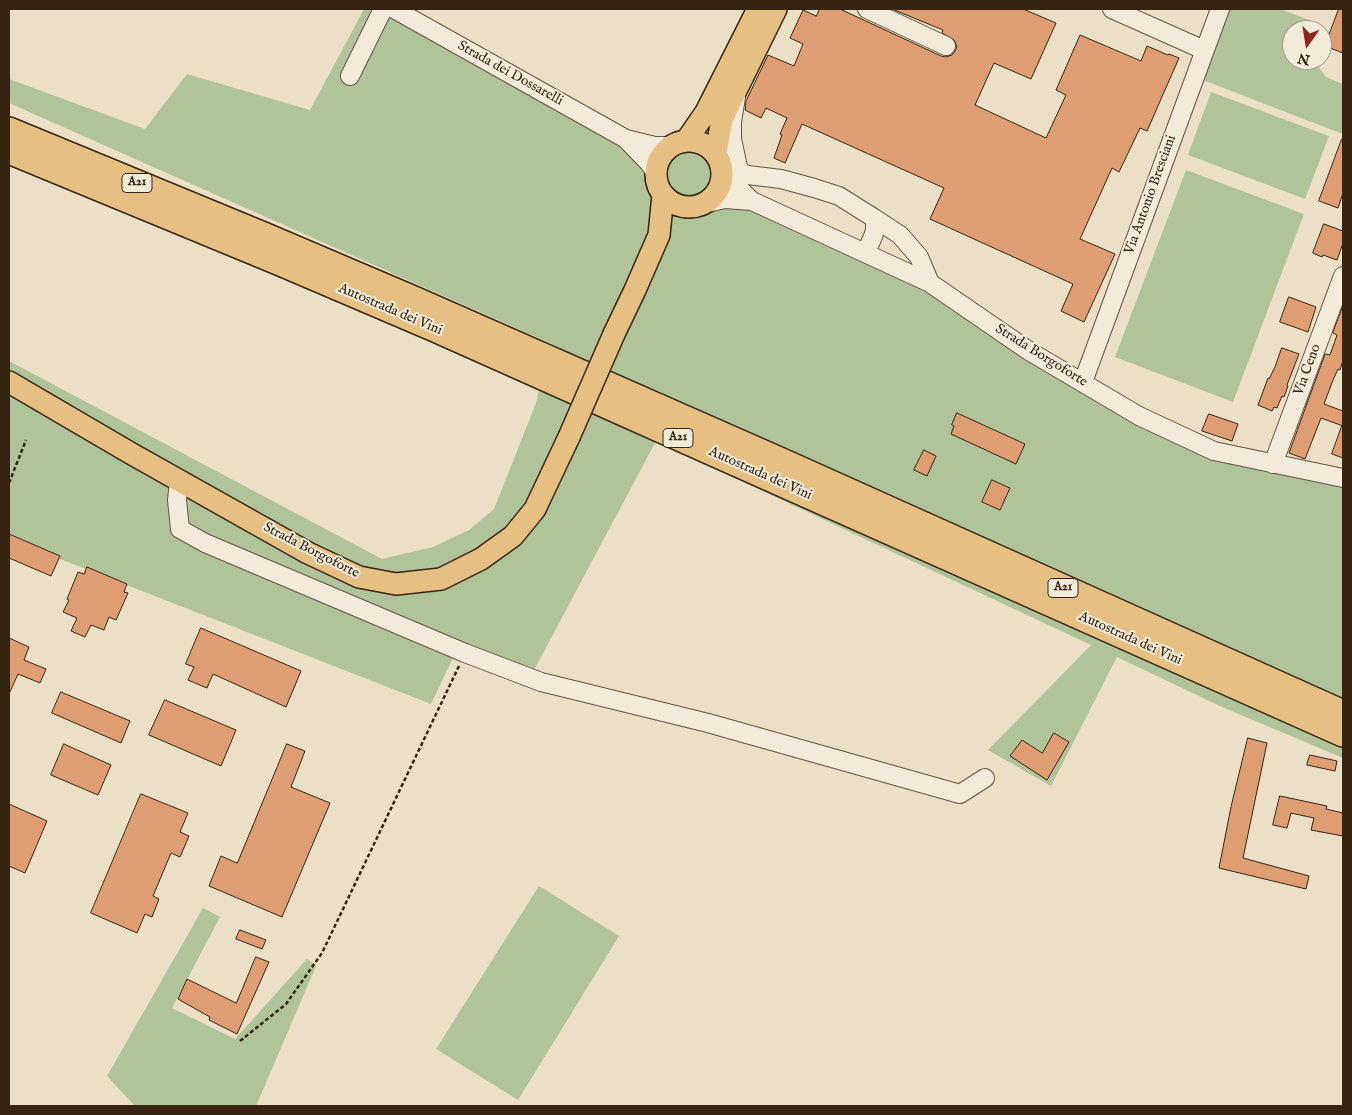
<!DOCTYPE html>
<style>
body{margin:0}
#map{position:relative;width:1352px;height:1115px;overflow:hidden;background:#ebe0c6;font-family:"IM FELL English",serif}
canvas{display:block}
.frame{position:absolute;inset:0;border:10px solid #352510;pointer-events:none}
.north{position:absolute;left:1282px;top:20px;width:50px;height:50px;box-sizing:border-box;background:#f2ebda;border:1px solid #a69c89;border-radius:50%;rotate:193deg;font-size:14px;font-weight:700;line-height:20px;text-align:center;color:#352510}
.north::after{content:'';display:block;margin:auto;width:18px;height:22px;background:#8f2418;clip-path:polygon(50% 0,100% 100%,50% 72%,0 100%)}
</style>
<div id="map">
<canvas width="1352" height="1115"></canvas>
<div class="frame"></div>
<div class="north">N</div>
</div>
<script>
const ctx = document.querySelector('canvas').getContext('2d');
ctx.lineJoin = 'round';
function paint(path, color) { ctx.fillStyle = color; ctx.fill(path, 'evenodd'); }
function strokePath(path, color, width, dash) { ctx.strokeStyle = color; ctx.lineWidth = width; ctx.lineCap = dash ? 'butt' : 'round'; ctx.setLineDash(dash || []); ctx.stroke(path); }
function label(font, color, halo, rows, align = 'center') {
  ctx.font = font + ' "IM FELL English",serif'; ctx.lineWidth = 4; ctx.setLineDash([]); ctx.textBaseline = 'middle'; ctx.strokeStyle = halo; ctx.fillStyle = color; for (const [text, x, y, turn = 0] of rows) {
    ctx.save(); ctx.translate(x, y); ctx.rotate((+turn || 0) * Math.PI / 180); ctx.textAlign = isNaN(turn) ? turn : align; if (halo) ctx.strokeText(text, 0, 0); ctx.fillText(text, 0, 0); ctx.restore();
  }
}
const green = new Path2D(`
 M364 9H397L608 124 650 139 678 134 706 139 727 161 735 182 787 219 929 281 1084 379 1214 452 1343 478V758L1222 707 1117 657 1051 786 988 750 1091 645 656 441 532 674 459 645 431 704 9 539V361L382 559 433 547 469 530 494 509 536 403 539 390 561 348 9 103V79L145 129 187 74 310 110Z
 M1221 9H1281L1314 22 1313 30H1292V60H1313L1326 77 1343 84V133H1340L1195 77Z
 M1211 92 1329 136 1305 199 1188 155Z
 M1186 170 1304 214 1233 402 1115 357Z
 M539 886 619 936 518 1100 436 1049Z
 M203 908 220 917 172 1008 235 1039 307 959 316 966 256 1106H135L107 1076Z`);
const building = new Path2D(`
 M820 9H840L941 56 946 57 952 55 955 51 957 46 954 40 942 33 943 30 892 9H1023L1056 23 1031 79 994 63 975 105 1046 138 1066 95 1056 90 1080 35 1141 61 1147 46 1168 55 1169 54 1179 58 1147 131 1140 128 1119 172 1112 168 1080 239 1115 254 1084 322 1061 311 1073 284 930 219 944 188 802 124 785 163 774 158 782 135 780 134 787 118 766 108 761 118 745 110 746 101 768 55 794 66 803 44 790 38 803 10 816 16Z
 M1339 9H1343V53L1325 46Z
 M1342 139H1343V193L1338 208 1319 201Z
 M1324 224 1343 231V243L1337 260 1323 255 1322 257 1313 253Z
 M1289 297 1316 307 1308 332 1280 322Z
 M1343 306V360L1340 370 1338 369 1333 380 1324 404 1343 411V426L1321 418 1305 459 1289 453 1325 354 1330 355 1337 335 1333 333Z
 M1282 348 1299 354 1287 385 1288 386 1284 397 1282 396 1277 408 1274 407 1272 411 1258 405 1268 378 1269 379 1275 367Z
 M957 413 1025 444 1016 464 951 434 954 426 952 425Z
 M1209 414 1238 424 1232 441 1202 431Z
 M1342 426H1343V458L1332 454Z
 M924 450 936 456 927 476 914 470Z
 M992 480 1010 488 1000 510 982 502Z
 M9 534 60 556 51 576 9 558Z
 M87 567 127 584 124 592 128 593 116 620 109 617 104 630 91 625 85 637 71 631 77 618 63 612 69 600 67 599 78 572 84 574Z
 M201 628 301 671 286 707 213 674 207 688 188 680 194 667 186 664Z
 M9 638 29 647 24 660 46 669 40 683 18 674 9 694Z
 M61 692 130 721 121 743 52 713Z
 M165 700 236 730 221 766 149 735Z
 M1054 733 1069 742 1047 780 1010 756 1022 740 1042 753Z
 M1248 738 1267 743 1243 858 1309 876 1306 889 1219 868 1231 807Z
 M64 744 111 765 98 795 51 775Z
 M287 744 305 751 291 787 330 803 282 917 209 886 221 856 237 863Z
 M1310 755 1337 761 1335 771 1307 765Z
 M141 794 188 813 180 832 189 836 180 857 171 853 153 896 159 899 152 917 145 914 137 933 91 913Z
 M1280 796 1327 806 1326 809 1343 813V836L1311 830 1314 818 1291 813 1287 828 1273 825Z
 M9 804 47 821 25 873 9 866Z
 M240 930 266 940 262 949 236 939Z
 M256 957 269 962 237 1034 209 1020 210 1017 178 999 187 979 236 1003Z`);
const path = new Path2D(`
 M9 483 26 440
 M240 1041 286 1004 322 953 459 666`);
const minor = new Path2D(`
 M394 9 626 139 655 146H671
 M867 9 946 46
 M1112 9 1204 50
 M350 76 383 9
 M736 97 732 122V139L738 167 742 173 748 175 781 179 814 188 839 196 874 218C878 231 871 241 865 253
 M626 139 649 163 656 173
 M723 169 731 181 752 201 930 283 1029 351 1139 416 1214 451 1343 478
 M707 203 725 199 752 201
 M874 218 900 235 919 257 930 283
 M1083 382 1220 9
 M1273 464 1343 276
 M179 481 177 500 180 529 205 543 465 653 541 682 708 723 960 794 985 778`);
const major = new Path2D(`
 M656 174a33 33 0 1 1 66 0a33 33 0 1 1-66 0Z
 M686 141 706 112 758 9
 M716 153 722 119 776 9
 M614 334 635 290 659 235 663 195
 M9 382 132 454 308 553 359 577 396 584 441 579 481 559 513 536 535 509 569 437`);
const highway = new Path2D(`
 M9 130 266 236 416 300 784 462 1343 713
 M9 151 278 262 435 329 1343 734`);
const majorBridge = new Path2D(`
 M569 437 614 334`);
const shields = [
 [137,183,30],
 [678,438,30],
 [1063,588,30]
];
const shieldNames = [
 ["A21",137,183],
 ["A21",678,438],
 ["A21",1063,588]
];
const streetNames = [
 ["Strada dei Dossarelli",510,74,29],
 ["Via Antonio Bresciani",1151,195,-70],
 ["Autostrada dei Vini",390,310,23],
 ["Strada Borgoforte",1041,356,32],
 ["Via Ceno",1308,370,-70],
 ["Autostrada dei Vini",760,474,24],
 ["Strada Borgoforte",311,551,27],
 ["Autostrada dei Vini",1130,639,24]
];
paint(green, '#b1c399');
paint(building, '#df9d74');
strokePath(building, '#352510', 1);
strokePath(minor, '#62543e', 20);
strokePath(major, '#352510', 24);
strokePath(highway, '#352510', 28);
strokePath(path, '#352510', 2.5, [4, 2.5]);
strokePath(minor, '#f2ebda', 18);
strokePath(major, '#e6c083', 21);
strokePath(highway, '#e6c083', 25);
strokePath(majorBridge, '#352510', 24, []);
strokePath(majorBridge, '#e6c083', 21);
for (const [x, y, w] of shields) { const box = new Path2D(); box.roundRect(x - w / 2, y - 9.5, w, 19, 4); ctx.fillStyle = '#f2ebda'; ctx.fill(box); strokePath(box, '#352510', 1); }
label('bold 12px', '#352510', null, shieldNames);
label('14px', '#352510', '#f2ebda', streetNames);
</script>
